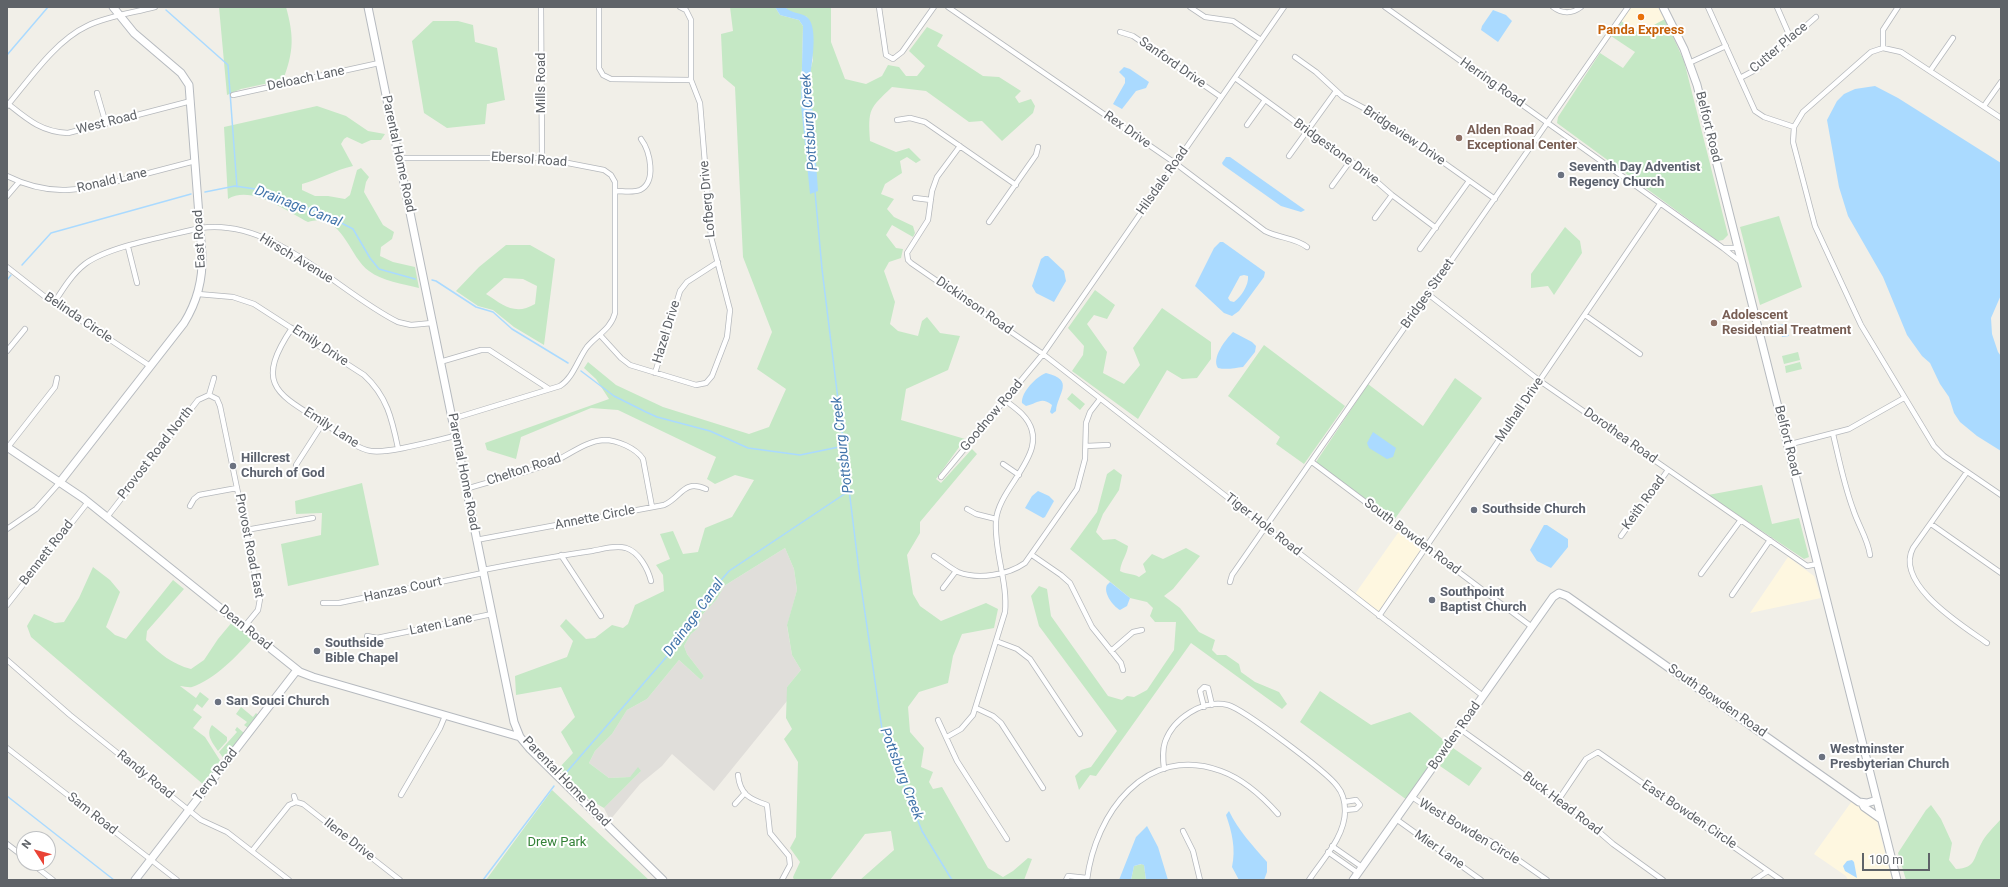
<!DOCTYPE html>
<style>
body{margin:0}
#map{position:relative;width:2008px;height:887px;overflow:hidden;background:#f1efe8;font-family:Roboto,sans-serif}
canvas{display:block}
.frame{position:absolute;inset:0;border:8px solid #5f6368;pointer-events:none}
.north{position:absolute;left:16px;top:831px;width:40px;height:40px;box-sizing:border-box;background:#fff;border:1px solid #bfc1c3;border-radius:50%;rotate:306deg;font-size:11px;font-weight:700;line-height:16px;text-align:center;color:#5f6368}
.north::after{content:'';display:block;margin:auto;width:14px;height:18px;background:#ea4335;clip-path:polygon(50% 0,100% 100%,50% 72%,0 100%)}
.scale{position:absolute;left:1862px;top:853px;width:68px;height:18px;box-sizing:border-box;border:2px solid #5f6368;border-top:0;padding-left:5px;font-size:12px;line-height:14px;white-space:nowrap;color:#5f6368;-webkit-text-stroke:3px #fff;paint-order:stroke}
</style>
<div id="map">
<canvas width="2008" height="887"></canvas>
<div class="frame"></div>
<div class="north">N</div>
<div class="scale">100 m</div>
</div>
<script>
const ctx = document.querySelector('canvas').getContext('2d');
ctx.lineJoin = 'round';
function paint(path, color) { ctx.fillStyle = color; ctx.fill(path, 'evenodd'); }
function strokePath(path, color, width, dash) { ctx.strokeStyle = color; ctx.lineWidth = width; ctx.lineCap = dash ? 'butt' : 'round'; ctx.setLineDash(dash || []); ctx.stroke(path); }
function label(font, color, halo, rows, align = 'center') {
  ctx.font = font + ' Roboto,sans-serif'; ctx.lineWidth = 4; ctx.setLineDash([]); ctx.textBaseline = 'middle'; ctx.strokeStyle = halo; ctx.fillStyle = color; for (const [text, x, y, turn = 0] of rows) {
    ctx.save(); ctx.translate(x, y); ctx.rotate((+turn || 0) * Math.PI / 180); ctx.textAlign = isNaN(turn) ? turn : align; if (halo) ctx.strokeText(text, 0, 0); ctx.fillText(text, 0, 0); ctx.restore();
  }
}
const commercial = new Path2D(`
 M1631 7H1658L1665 19 1639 33 1621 21Z
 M1400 530 1423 548 1383 608 1378 611 1355 594Z
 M1788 557 1814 576 1821 598 1750 613Z
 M1852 801 1876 818 1892 880H1848L1846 876 1814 854Z`);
const industrial = new Path2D(`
 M785 548 794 569 797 590 787 626 792 655 801 670 787 687V701L714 791 672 754 662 766 640 784 610 820 604 808 641 771 630 777 609 778 589 763 595 751 612 734 627 710 647 699 679 660 701 680 704 676 687 654 684 646 691 634 698 628 702 615 717 599 724 586Z`);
const green = new Path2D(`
 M219 7H286C294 36 294 51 283 80L241 89 227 95Z
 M730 7H775L780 15 799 20 803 26 801 105 813 60 807 17 788 11 785 7H831V42L845 79 866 84 882 76 888 65 899 67 906 76H917L925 66 909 51 927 27 943 35 937 46 983 76 999 77 1021 91 1015 97 1019 103 1031 99 1035 106 1033 113 1002 141 982 121 969 122 926 91 892 87C869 109 868 109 870 141L896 152 909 148 921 160 916 163 907 157 900 161 902 173 885 184 881 194 894 199 887 209 894 217 913 226 915 233 913 237 892 225 886 235 896 248 903 249 901 258 889 262 884 271 895 302 890 324 898 331 918 336 922 321 927 317 940 333 960 336 948 370 906 389 901 420 965 439 936 479 941 483 972 449 977 454 920 522V533L907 555 913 594 920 606 941 621 986 603 998 609 994 628 962 634 953 656 948 683 919 692 908 707 910 732 924 748 921 767 933 772 929 782 933 789 942 787 988 868 1003 877 1013 871 1028 858 1032 859 1024 880H860L894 850 891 831 865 834 830 880H794L793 877 800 862 790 848 796 837 798 762 784 739 792 729 786 718 787 687 801 670 792 655 787 625 797 590 794 569 785 548 724 586 717 599 702 615 698 628 691 634 684 646 687 654 704 676 701 680 679 660 647 699 627 710 612 734 595 751 589 763 609 778 630 777 638 767 641 771 604 808 590 800 559 768 573 753 561 732 575 717 561 687 516 695 515 676 567 657 573 641 560 626 566 619 586 639 595 638 612 625 623 628 628 624 635 605 664 591 663 575 656 565 670 559 660 534 673 531 683 554 698 552 705 528 732 517 754 480 735 475 715 484 707 479 716 457 618 410 591 408 521 437 516 459 487 450 485 443 609 399 596 379 584 368 588 362 616 385 663 407 749 434 769 427 786 389 757 369 772 332 743 257 735 87 723 77 721 34 733 31Z
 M1665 19 1684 61 1728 235 1723 240 1718 241 1557 123 1558 117 1600 53 1623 68 1635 52 1611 36 1621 21 1639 33Z
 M433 21H458L473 25 475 42 497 48 505 100 487 104 485 124 447 128 424 113 412 41Z
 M317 106 346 116 368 131 385 134 381 140H371L362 144 347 137 344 139 341 144 353 166C335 170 320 179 302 184V190L315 196H328L345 199 350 195 357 170 361 168 369 177 366 182 364 192 383 225 394 232 392 239 381 247 380 256 393 262 415 267 419 288C403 284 382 281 369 271 348 256 343 212 308 222 288 212 251 184 228 199L224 127Z
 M1779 216 1802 287 1760 305 1740 227Z
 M1565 227 1580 241 1582 253 1554 295 1548 286 1531 288V274Z
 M506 245H530L555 259 544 345 514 327 493 310 478 306 456 291 479 267ZM504 278 523 279 537 286 535 304C515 316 503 305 486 294Z
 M1095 290 1115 305 1107 319 1094 315 1087 324 1107 352 1103 373 1124 384 1140 365 1133 348 1162 308 1211 342V359L1197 378 1182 379 1167 370 1138 419 1072 371 1083 355 1084 346 1068 328Z
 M1264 345 1345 406 1304 464 1276 444 1280 437 1228 396Z
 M1798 352 1800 360 1784 364 1782 356Z
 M1800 362 1802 369 1786 373 1785 366Z
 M1455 378 1482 398 1394 520 1316 462 1368 384 1423 426Z
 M1072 393 1085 404 1080 410 1067 399Z
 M1114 469 1122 475 1119 490 1103 514 1096 532 1103 540 1115 539 1128 546C1127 555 1121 561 1120 571 1127 575 1133 573 1139 577L1146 572 1143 564 1152 554 1163 559 1186 548 1200 556 1173 589 1164 596 1180 608 1199 632 1215 640 1212 650 1217 655H1226L1239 664 1241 672 1255 682 1279 692 1287 704 1282 709 1191 643 1096 776 1090 775 1079 790 1075 776 1081 770 1091 767 1117 731 1039 626 1031 596 1039 586 1047 589 1051 616 1108 696 1122 700 1127 696 1134 697 1147 690 1174 650 1176 622H1155L1150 616 1153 608 1147 602 1130 598 1070 549 1097 512 1107 474Z
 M362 483 379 565 288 586 281 544 321 535 322 513 296 514 295 501Z
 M1762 485 1772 524 1799 518 1809 557 1804 559 1708 495Z
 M93 567 110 580 120 592 106 627 115 635 126 639 173 580 184 589 147 631 146 640C160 654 172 664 191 669L204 660 218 639 233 621 253 638C238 655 214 680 192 687 189 688 184 686 180 686L196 698 200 692 209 699 202 708 197 704 193 710 202 717 193 728 205 737 221 762 204 785 31 637 27 626 34 614 55 623 64 622 79 598Z
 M1320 691 1371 725 1410 712 1446 742 1407 800 1300 722Z
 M241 707 253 717 256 713 258 715 248 728 244 725 247 722 236 714Z
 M212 725 227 737V741L218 751C213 743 205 735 212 725Z
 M237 727 244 733 224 759 219 752 237 732 235 730Z
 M1453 748 1482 768 1469 786 1440 766Z
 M552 790 649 880H486Z
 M1931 805 1941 819 1952 843 1949 860 1956 869C1976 868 1973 859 1981 844 1985 835 1994 827 2001 819V880H1906L1898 853 1926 810Z
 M1142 864 1144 865 1146 880H1131L1134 866Z`);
const water = new Path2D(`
 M775 7H785C791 14 802 12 808 18 818 28 812 63 810 77L818 191 810 194 801 105 803 26 799 20 780 15Z
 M1493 10 1506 15 1512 21 1498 42 1481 30 1482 26Z
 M1124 67 1130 69 1149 82 1146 88 1136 91 1122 109 1113 104 1125 83V78L1119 72Z
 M1875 86 1898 98 2001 163V295L1991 318 1992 334 1998 352 2001 356V451L1977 436 1960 422 1954 413 1949 397 1940 384 1930 363 1922 356 1907 335 1883 277 1848 216 1839 187 1827 120 1837 101 1844 94 1855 89Z
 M1226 157H1230L1305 210 1301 212 1281 206 1223 165 1222 163Z
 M1220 242H1223L1265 272 1264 277 1239 311 1232 316 1224 313 1195 286 1214 248ZM1244 275 1248 276C1249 285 1241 297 1234 302L1230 301 1228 298 1240 276Z
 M1045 256H1048L1064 271 1066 281 1054 302 1036 293 1032 286 1041 259Z
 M1785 324 1789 336 1782 337 1779 325Z
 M1233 332 1252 342 1256 346 1255 352 1243 367C1235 368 1226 370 1218 368 1211 358 1226 339 1233 332Z
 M1046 373C1076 380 1057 394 1056 411L1052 414 1050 412 1052 405C1041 396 1037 404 1026 406L1022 403C1021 392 1037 376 1046 373Z
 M1373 432 1396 448 1393 457 1387 459 1369 448 1367 443Z
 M1038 491 1049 496 1054 501 1045 517 1043 518 1025 508 1032 496Z
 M1544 525H1547L1568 539V547L1551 568 1537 561 1530 550Z
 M1110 582 1130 598 1127 606 1120 610C1113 606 1103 593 1107 585Z
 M1229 811C1238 830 1253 846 1267 862V872L1264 880H1239L1232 867C1236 849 1232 832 1226 815Z
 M1147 826 1158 847 1168 880H1146L1144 865 1141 864 1134 866 1131 880H1119L1136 837Z
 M1852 860 1854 862 1857 878 1845 871 1843 866 1847 861Z`);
const stream = new Path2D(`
 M166 10 228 65 237 187
 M7 55 48 7
 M205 192 235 186 255 189 326 215 353 229 370 258 379 269 415 279
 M815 192 822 269 860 579 882 729 922 831 952 880
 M22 265 51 233 191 194
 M7 280 11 275
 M432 280 436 281 476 307 493 312 512 329 568 363
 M581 371 614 396 646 412 657 417 710 431 748 448 800 455 844 446
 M565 774 682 639 706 603 710 593 729 571 849 491
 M7 796 114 880
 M483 880 554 786`);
const street = new Path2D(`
 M541 7 542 158
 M599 7V68L603 75 611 79 691 80
 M879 7 886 55 893 59 902 52 934 7
 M948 7 1175 163 1265 231C1278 238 1296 238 1307 247
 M1190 7 1205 17 1233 21 1261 40
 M1385 7 1723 248H1739
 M1553 7C1562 14 1572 14 1581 7
 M1708 7 1755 111 1764 117 1794 127
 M1777 7 1791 39
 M1120 32 1133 36 1221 97
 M1883 48V30L1898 7
 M1295 57 1316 72 1343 97 1375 114 1495 199
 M1689 63 1726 46
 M1930 71 1953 38
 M1235 78 1290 118 1318 140 1360 167 1392 195 1436 228
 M1740 78 1757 69 1816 17
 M97 93 106 124
 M233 95 379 63
 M7 103C27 119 41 132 68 133L191 101
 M7 106C29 80 55 41 87 26 108 16 132 13 155 7
 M1984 106 2001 82
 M2001 118 1901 52 1883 48 1871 52 1803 112 1794 127 1793 142 1815 226 1861 325 1934 446 1944 456 2001 495
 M897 120 910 118 925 122 1016 185
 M1247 125 1265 100
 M960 146 937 177 932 191 928 220 907 253 908 260 911 263 1043 354 1483 696
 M1289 156 1336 91
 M398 158H542L604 170 611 175 615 182V313C611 329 597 335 587 347 578 359 573 378 560 386L452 419
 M7 176C51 198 82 190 126 179 149 173 172 167 195 161
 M1332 186 1351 160
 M615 191C623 191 633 193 640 190 657 182 650 151 641 139
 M7 196 19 182
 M915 198 931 200
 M1375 218 1392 195
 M989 222 1036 155 1038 147
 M128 247 137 283
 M1723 248 1742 263
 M1420 249 1469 181
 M7 267 44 296 150 366
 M198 294 233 297 254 304 364 375C387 396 392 419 398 448
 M1428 294 1540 381 1807 566 1817 564
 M54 303C63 289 72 274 85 264 109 246 169 236 200 228 274 217 337 292 398 322L411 325 432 323
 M1585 315 1640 354
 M292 328C253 386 278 394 327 425 340 434 356 449 371 451 388 454 437 440 455 436
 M600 335 621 358 630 365 696 385 706 383 712 376 727 337 730 310 711 237 700 103 691 80V20L686 10 680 7
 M7 351 25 329
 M440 362 481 350H489L549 389
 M655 373 680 291 687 282 718 262
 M209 395 217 399 220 406 260 599 258 610 244 627
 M209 395 214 378
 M1833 434C1839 459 1844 485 1853 509 1858 525 1868 539 1870 555
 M1787 445 1849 429 1904 398
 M1086 446 1108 445
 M8 447 55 387 57 378
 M1312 462 1532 627
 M1003 464 1019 475
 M296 465 323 423
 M1967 472 1913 548C1894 584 1963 626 1987 643
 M941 477 1043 354 1284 7
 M466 489C494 480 524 474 551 463 568 456 585 441 604 440 617 440 636 448 643 459L652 507
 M190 506 194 499 199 495 237 488
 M967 509 976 514 996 519
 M107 517 198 400 209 395
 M1931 524 2001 573
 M7 529 36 509 60 482
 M246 530 313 518
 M1621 536 1668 470
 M476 540 664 505C682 497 683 479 706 489
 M561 555 601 616
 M1032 555 1061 575 1070 583 1092 627 1121 663 1123 670
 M934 556C942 561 950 568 958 572 978 580 1008 575 1025 563L1077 489 1085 459 1086 423 1090 412 1100 399
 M483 570C519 563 556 556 592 551 603 549 615 545 626 548 639 552 648 569 651 581
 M1701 574 1740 521
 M1230 582 1232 575 1628 7
 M943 588 956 571
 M1732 595 1770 540
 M323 603H339L483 573
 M7 605 88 502
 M1379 616 1660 204
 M367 636 377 638 492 614
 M996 641 1017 649 1030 659 1080 734
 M1111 651 1133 632 1142 630
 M7 660 70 715 201 820 227 832 289 880
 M1204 707 1200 691 1204 687 1208 688 1212 705
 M976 708 993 716 1001 723 1043 788
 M938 720 957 761 1007 839
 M1460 729 1576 812 1613 844 1663 880
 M947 737 961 729 973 715 1005 612C1008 582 994 552 996 521 998 485 1057 450 1022 414 1017 409 1011 405 1005 400
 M7 748 177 880
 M1164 769C1163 760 1162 751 1165 742 1173 719 1202 699 1228 705 1243 709 1327 772 1337 786 1343 793 1345 802 1345 811 1345 837 1322 860 1309 880
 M738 775C740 794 749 799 767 805L770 833 789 856 790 865 782 880
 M401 795 440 728 445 716
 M294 796 296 802
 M1412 797 1447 820 1494 843 1547 880
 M1559 799 1586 759 1598 752 1781 880
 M296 802 303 804 400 880
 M1344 802 1356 800 1360 805 1356 809 1345 810
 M735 804 745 793
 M1396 819 1481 880
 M1183 831 1193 851 1200 880
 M7 844 24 857
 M1332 846 1362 867
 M252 851 289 805 296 802
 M1328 852 1358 873
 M31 863 53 880
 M1066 880 1068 876 1087 878
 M1087 880C1095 814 1146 743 1221 771 1243 779 1263 797 1278 814
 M1754 880 1768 871`);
const secondary = new Path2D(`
 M368 7 514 722 520 737 530 749 663 880
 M1663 7 1684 49 1697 85 1897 880
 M7 447 83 498 300 672 313 677 520 737
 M60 482 184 323C197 302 203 280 202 255L189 85 181 73 134 33 113 7
 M1862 803 1864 807 1881 819
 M135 880 297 670
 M1353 880 1553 597 1559 593 1567 596 1859 802 1867 803 1877 800`);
const markers = [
 [1641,17,4,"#e8710a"],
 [1459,138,4,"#8d6e63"],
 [1561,175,4,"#6b7280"],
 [1714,323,4,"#8d6e63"],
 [233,466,4,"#6b7280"],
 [1474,510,4,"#6b7280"],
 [1432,600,4,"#6b7280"],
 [317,651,4,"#6b7280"],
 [218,702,4,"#6b7280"],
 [1822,757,4,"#6b7280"]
];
const foodNames = [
 ["Panda Express",1641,31]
];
const streetNames = [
 ["Cutter Place",1779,48,-40],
 ["Sanford Drive",1172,63,35],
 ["Deloach Lane",306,79,-12],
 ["Mills Road",542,83,-90],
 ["Herring Road",1492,83,35],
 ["West Road",107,123,-14],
 ["Belfort Road",1708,127,76],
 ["Rex Drive",1127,130,35],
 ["Bridgeview Drive",1404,136,34],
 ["Bridgestone Drive",1336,152,36],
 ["Parental Home Road",398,154,78],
 ["Ebersol Road",529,160,4],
 ["Ronald Lane",112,181,-13],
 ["Hilsdale Road",1163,181,-55],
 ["Lofberg Drive",708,199,-95],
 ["East Road",200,239,-93],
 ["Hirsch Avenue",296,259,31],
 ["Bridges Street",1428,294,-55],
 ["Dickinson Road",974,306,35],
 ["Belinda Circle",78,318,34],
 ["Hazel Drive",667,332,-73],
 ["Emily Drive",320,346,33],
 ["Mulhall Drive",1520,410,-56],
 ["Goodnow Road",992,416,-50],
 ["Emily Lane",331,428,33],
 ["Dorothea Road",1620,436,35],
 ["Belfort Road",1787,441,76],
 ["Provost Road North",156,453,-52],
 ["Chelton Road",524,470,-18],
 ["Parental Home Road",463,472,79],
 ["Keith Road",1644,503,-54],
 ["Annette Circle",595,518,-11],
 ["Tiger Hole Road",1263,525,38],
 ["South Bowden Road",1412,537,37],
 ["Provost Road East",249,546,79],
 ["Bennett Road",47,553,-52],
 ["Hanzas Court",403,590,-12],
 ["Laten Lane",441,625,-12],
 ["Dean Road",245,628,39],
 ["South Bowden Road",1717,701,35],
 ["Bowden Road",1455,736,-55],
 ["Randy Road",145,775,39],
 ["Terry Road",216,775,-52],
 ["Parental Home Road",566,782,46],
 ["Buck Head Road",1562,804,37],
 ["Sam Road",92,814,38],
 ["East Bowden Circle",1689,815,34],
 ["West Bowden Circle",1469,832,31],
 ["Ilene Drive",349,840,38],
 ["Mier Lane",1439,850,35]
];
const educationNames = [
 ["Alden Road",1467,131],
 ["Exceptional Center",1467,146],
 ["Adolescent",1722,316],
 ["Residential Treatment",1722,331]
];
const worshipNames = [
 ["Seventh Day Adventist",1569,168],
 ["Regency Church",1569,183],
 ["Hillcrest",241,459],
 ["Church of God",241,474],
 ["Southside Church",1482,510],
 ["Southpoint",1440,593],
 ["Baptist Church",1440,608],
 ["Southside",325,644],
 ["Bible Chapel",325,659],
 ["San Souci Church",226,702],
 ["Westminster",1830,750],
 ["Presbyterian Church",1830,765]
];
const parkNames = [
 ["Drew Park",557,843]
];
const waterNames = [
 ["Pottsburg Creek",810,122,-94],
 ["Drainage Canal",298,207,21],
 ["Pottsburg Creek",843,445,-97],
 ["Drainage Canal",694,618,-54],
 ["Pottsburg Creek",901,774,69]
];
paint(commercial, '#fef7e0');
paint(industrial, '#e0deda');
paint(green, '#c5e8c5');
paint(water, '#aadaff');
strokePath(stream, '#aadaff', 1.5);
strokePath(street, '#b5b8bc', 6);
strokePath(secondary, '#b6babf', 9);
strokePath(street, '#fff', 4.5);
strokePath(secondary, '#fff', 7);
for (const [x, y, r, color] of markers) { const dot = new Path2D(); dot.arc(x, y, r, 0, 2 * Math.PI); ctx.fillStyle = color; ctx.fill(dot); strokePath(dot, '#fff', 1.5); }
label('bold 13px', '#c56008', '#fff', foodNames);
label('13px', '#5f6368', '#fff', streetNames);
label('bold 13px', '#785e54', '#fff', educationNames, 'left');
label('bold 13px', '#5b616d', '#fff', worshipNames, 'left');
label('13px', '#348238', '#fff', parkNames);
label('italic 14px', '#4174aa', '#fff', waterNames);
</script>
